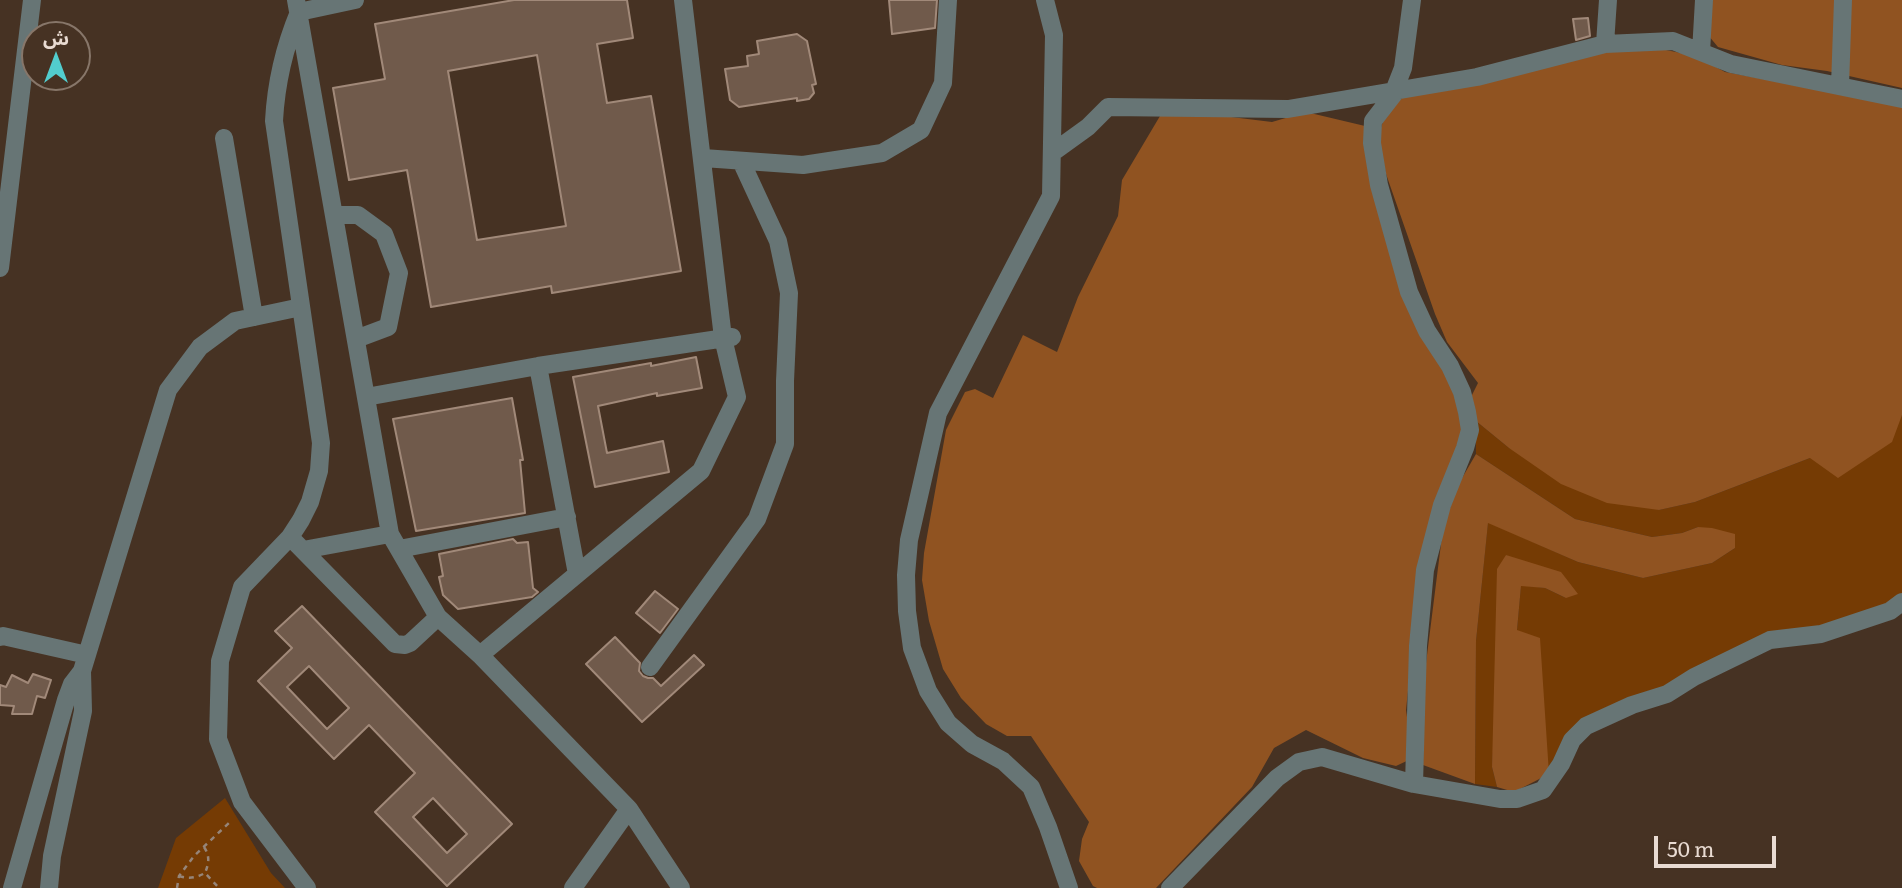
<!DOCTYPE html>
<meta charset="utf-8">
<style>
body{margin:0}
#map{position:relative;width:1902px;height:888px;overflow:hidden;background:#463223;font-family:Literata,"Noto Sans Arabic",serif}
canvas{display:block}
.north{position:absolute;left:21px;top:21px;width:70px;height:70px;box-sizing:border-box;background:#463223;border:2px solid #877669;border-radius:50%;rotate:0deg;font-size:19px;font-weight:700;line-height:28px;text-align:center;color:#e9dbd2}
.north::after{content:'';display:block;margin:auto;width:24px;height:32px;background:#52cdce;clip-path:polygon(50% 0,100% 100%,50% 72%,0 100%)}
.scale{position:absolute;left:1654px;top:836px;width:122px;height:32px;box-sizing:border-box;border:4px solid #e9dbd2;border-top:0;padding-left:9px;font-size:21px;line-height:24px;white-space:nowrap;color:#e9dbd2;-webkit-text-stroke:5px #463223;paint-order:stroke}
</style>
<div id="map">
<canvas width="1902" height="888"></canvas>
<div class="north">ش</div>
<div class="scale">50 m</div>
</div>
<script>
const ctx = document.querySelector('canvas').getContext('2d');
ctx.lineJoin = 'round';
function paint(path, color) { ctx.fillStyle = color; ctx.fill(path, 'evenodd'); }
function strokePath(path, color, width, dash) { ctx.strokeStyle = color; ctx.lineWidth = width; ctx.lineCap = dash ? 'butt' : 'round'; ctx.setLineDash(dash || []); ctx.stroke(path); }
const green = new Path2D(`
 M1902 415V598L1887 608 1800 631 1659 693 1597 716 1549 774 1517 630 1521 585 1545 588 1566 598 1506 555 1492 767 1497 787 1475 784 1476 641 1488 522 1578 562 1643 578 1712 563 1735 548 1698 527 1682 533 1652 537 1575 519 1476 454V421L1509 448 1659 510 1695 502 1810 458Z
 M225 798 271 873 285 888H158L176 838Z`);
const forest = new Path2D(`
 M1711 0H1902V88L1827 71 1782 65 1718 47 1708 35Z
 M1651 47 1696 56 1725 72 1902 104V415L1892 442 1838 478 1810 458 1695 502 1659 510 1607 503 1561 484 1509 448 1476 421 1470 399 1478 383 1447 342 1435 314 1386 174 1378 138 1386 111 1402 98 1598 52Z
 M1306 112 1365 126 1374 195 1458 388 1466 424 1417 604 1406 710 1413 758 1396 766 1363 758 1306 730 1274 748 1252 787 1156 888H1097L1093 886 1079 861 1082 839 1089 822 1031 736H1007L986 724 961 698 943 669 929 621 922 580 924 553 946 430 965 392 975 389 993 398 1023 335 1057 352 1078 297 1118 216 1122 180 1160 116H1223L1272 122Z
 M1476 454 1575 519 1652 537 1682 533 1698 527 1712 528 1735 534V548L1712 563 1643 578 1578 562 1488 523 1476 641 1475 784 1423 765 1424 679 1443 528 1458 485Z
 M1506 555 1561 572 1578 594 1566 598 1545 588 1521 586 1517 630 1540 638 1549 774 1514 792 1497 787 1492 767 1497 569Z`);
const building = new Path2D(`
 M514 0H627L633 38 597 44 607 103 651 96 681 271 552 293 551 286 431 307 407 170 349 180 333 88 385 79 375 24ZM537 55 566 226 477 240 448 71Z
 M889 0H937L935 28 892 34Z
 M1588 18 1590 36 1576 40 1573 19Z
 M797 34 807 41 816 84 812 85 814 93 809 99 797 101V98L739 107 730 100 725 69 748 66 747 56 759 54 757 41Z
 M696 357 702 388 657 396V393L598 406 607 453 663 441 669 472 595 487 573 377 651 363V366Z
 M512 398 523 460H520L525 513 416 531 393 419Z
 M513 539 517 543 528 542 533 588 538 592 532 597 458 609 443 595 439 577 443 576 439 554Z
 M655 591 678 609 660 633 636 613Z
 M302 606 512 824 447 886 375 812 415 773 369 725 334 759 258 681 292 648 275 631ZM309 666 349 708 327 729 287 687ZM433 798 467 834 447 853 413 817Z
 M615 637 640 663 639 671 643 676 648 678H653L661 686 694 655 704 665 642 722 586 664Z
 M33 674 51 680 45 698 37 696 32 714H12L14 706 0 705V685L6 687 12 675 28 683Z`);
const path = new Path2D(`
 M204 847C210 856 209 863 205 873L219 888
 M179 876C189 879 196 878 205 873
 M177 888 179 876 194 856 231 821`);
const minor = new Path2D(`
 M296 0 390 534 438 617 480 655 629 809 681 888
 M1045 0 1054 35 1051 196 938 413 909 540 906 575 907 611 912 648 928 691 948 723 972 744 1003 761 1031 787 1048 827 1069 888
 M1605 44 1608 0
 M1701 52 1704 0
 M1840 86 1843 0
 M1397 90 1373 121 1372 143 1379 185 1409 292 1427 331 1450 366 1462 392 1467 412 1470 430 1465 448 1442 505 1425 570 1418 646 1414 784
 M1394 91 1403 68 1412 0
 M224 138 254 317
 M1052 153 1088 127 1108 107 1288 109 1477 77 1605 44 1673 41 1731 64 1902 99
 M703 158 803 165 882 153 921 130 943 83 948 0
 M334 215H358L384 234 399 273 388 327 356 339
 M0 268 32 0
 M538 366 577 574
 M366 397 538 366 732 337
 M290 537 395 644 405 645 410 643 438 617
 M399 549 567 517
 M303 550 390 534
 M0 637 3 636 87 655
 M480 655 701 471 737 397 723 338 683 0
 M650 667 757 519 785 444V381L789 293 778 241 741 161
 M12 888 66 700 72 684 82 671 168 390 200 347 235 321 301 307
 M49 888 52 856 83 711 82 671
 M307 888 242 802 218 739 220 661 242 587 290 537 301 520 310 502 319 471 321 443 274 121C276 83 284 48 299 12L355 0
 M573 888 629 809
 M1170 888 1277 778 1299 762 1322 757 1414 784 1500 799H1517L1543 790 1561 764 1572 740 1586 726 1632 705 1667 694 1694 677 1770 640 1821 634 1890 611 1902 602`);
paint(green, '#753b04');
paint(forest, '#905321');
paint(building, '#705a4b');
strokePath(building, '#a18979', 2);
strokePath(path, '#968579', 2.5, [5, 5]);
strokePath(minor, '#677575', 18);
</script>
